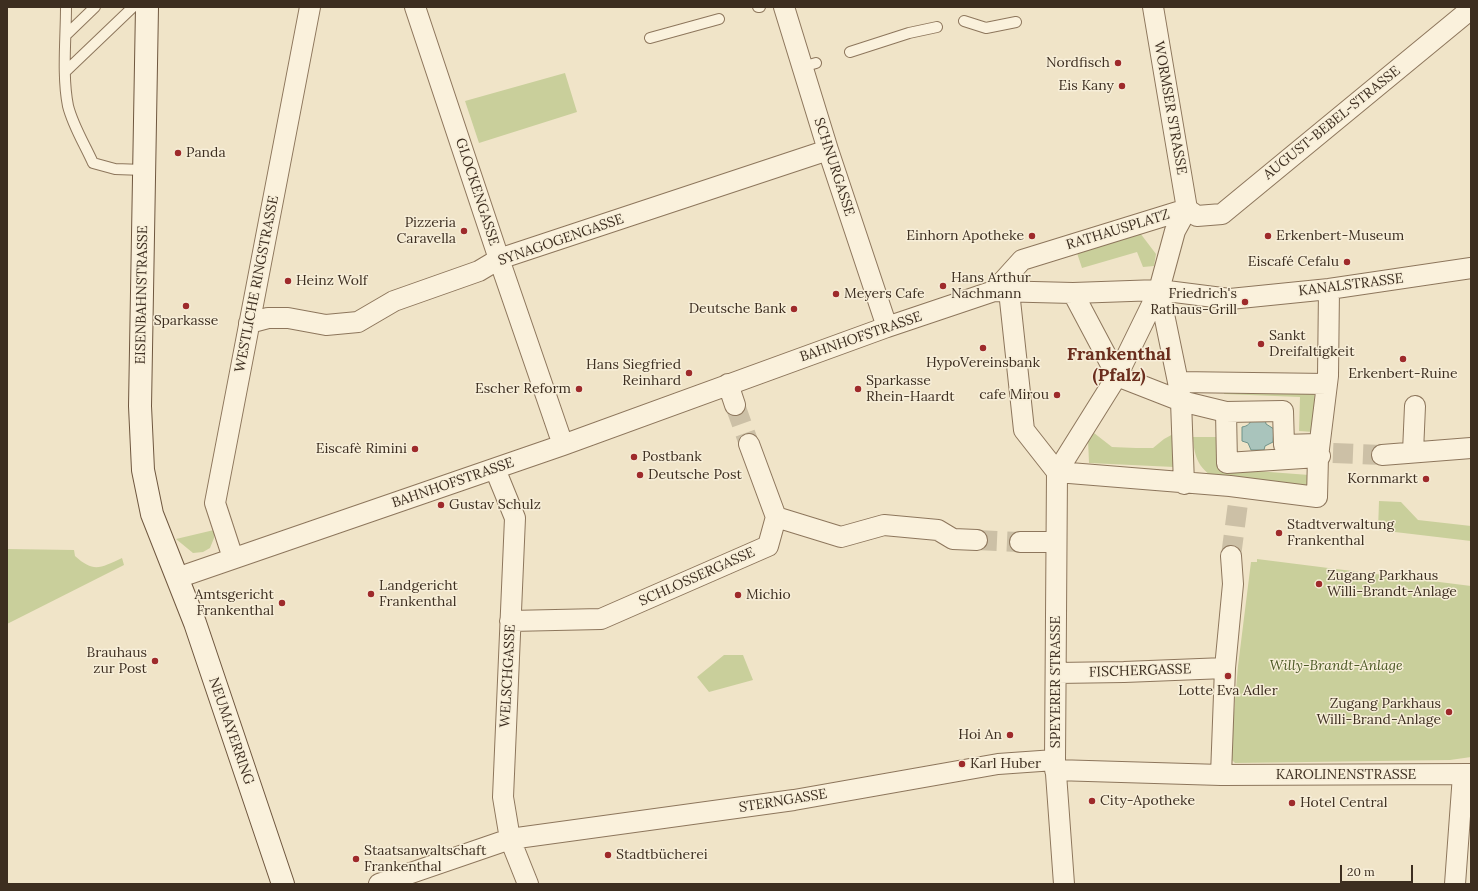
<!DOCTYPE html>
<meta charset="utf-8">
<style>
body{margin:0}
#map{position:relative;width:1478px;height:891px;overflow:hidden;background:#f0e4c8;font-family:Lora,serif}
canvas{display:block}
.frame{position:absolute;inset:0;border:8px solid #3d2e20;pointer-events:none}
.scale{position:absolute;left:1340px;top:865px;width:73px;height:18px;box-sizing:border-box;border:2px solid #3d2e20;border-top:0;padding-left:5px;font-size:12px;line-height:14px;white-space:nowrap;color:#3d2e20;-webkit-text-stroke:3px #f7eed8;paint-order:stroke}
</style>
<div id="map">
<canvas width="1478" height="891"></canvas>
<div class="frame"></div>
<div class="scale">20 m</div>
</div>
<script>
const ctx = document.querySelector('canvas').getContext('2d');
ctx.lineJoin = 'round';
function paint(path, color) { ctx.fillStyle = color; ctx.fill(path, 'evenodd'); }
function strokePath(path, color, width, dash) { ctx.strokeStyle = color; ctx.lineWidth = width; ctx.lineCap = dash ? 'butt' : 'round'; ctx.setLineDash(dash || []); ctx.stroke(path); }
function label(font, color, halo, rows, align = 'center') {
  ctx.font = font + ' Lora,serif'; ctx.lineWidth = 3; ctx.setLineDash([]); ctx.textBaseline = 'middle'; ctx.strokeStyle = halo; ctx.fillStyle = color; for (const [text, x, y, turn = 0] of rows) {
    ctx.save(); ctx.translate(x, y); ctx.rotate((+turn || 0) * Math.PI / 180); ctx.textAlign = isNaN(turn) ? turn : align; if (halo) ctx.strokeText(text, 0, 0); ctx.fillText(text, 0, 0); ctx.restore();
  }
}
const green = new Path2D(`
 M565 73 577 112 479 143 465 101Z
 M1140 233 1156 254 1154 266 1143 267 1137 252 1082 268 1077 253Z
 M1224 386 1315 390 1313 432 1299 431 1300 397 1224 394Z
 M1094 433 1112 447 1136 448H1153L1164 439 1175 433 1174 467 1089 463 1088 439Z
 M1193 437H1218L1217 468 1309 475 1308 489 1219 481C1200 470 1194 459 1193 437Z
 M1379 501 1401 502 1418 520 1471 526V541L1378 530Z
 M214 530V538L210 548 203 552 193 553 176 539Z
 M7 549 74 550 75 556C94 573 100 568 122 558L124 565 7 624Z
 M1257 559 1471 586V757L1450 760 1235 763 1230 758 1238 666 1251 562H1257Z
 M724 655H743L753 680 709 692 697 677Z`);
const water = new Path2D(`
 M1252 418 1265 419 1266 424 1274 429 1273 442 1265 446 1264 450H1251L1248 443 1242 441V427C1248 426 1250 424 1252 418Z`);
const streetTunnel = new Path2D(`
 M735 405 749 444
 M1333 453 1382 455
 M977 540 1020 542
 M1231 556 1240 488`);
const lane = new Path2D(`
 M66 7C66 38 62 76 68 106 73 126 85 145 93 163L115 169 144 170
 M758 7H760
 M964 21 986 28 1016 22
 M66 35 95 7
 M650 38 719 19
 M850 52 909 33 937 27
 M802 67 816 63
 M65 72 133 7`);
const street = new Path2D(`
 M415 7 499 259 563 445
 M784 7 828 150 887 327
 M1153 7 1187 209
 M1187 209 1197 216 1222 214 1471 9
 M1159 290 1178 382 1181 401 1184 484
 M994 291 1022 260 1187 209
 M1009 291 1024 430 1057 472 1230 486 1317 497 1318 457 1328 376 1329 289
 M1073 293 1117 376 1181 401 1226 412
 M249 323 268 318H288L326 325 358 322 394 301 479 271 499 259 828 150
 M1178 382 1327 384
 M728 384 735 405
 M749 444 776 517
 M1413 452 1415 406
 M1382 455 1471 448
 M1318 457 1227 463 1226 412 1283 411 1284 445 1318 444V457L1320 456
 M495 469 515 518 503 797 510 839 528 884
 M1020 542H1056
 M233 558 215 503 310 7
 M177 578 563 445 887 327 994 291 1073 293 1159 290 1230 299 1329 289 1471 268
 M510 621 601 619 768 546 776 517 841 537 884 525 938 530 953 539 977 540
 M1056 673 1124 672 1225 668
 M1055 770 1221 775 1471 774
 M1221 775 1225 668 1233 584 1231 556
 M379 884 510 839 794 800 998 764 1055 760
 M1064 884 1055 760 1057 472 1117 376 1159 290 1175 231 1187 209
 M1455 884 1463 775`);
const secondary = new Path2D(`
 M147 7 140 406 143 470 152 514 195 623 283 884`);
const markers = [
 [1118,63,4,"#9e2a2b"],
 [1122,86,4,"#9e2a2b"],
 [178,153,4,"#9e2a2b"],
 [464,231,4,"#9e2a2b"],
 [1032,236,4,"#9e2a2b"],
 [1268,236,4,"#9e2a2b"],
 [1347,262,4,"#9e2a2b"],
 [288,281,4,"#9e2a2b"],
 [943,286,4,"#9e2a2b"],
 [836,294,4,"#9e2a2b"],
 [1245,302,4,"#9e2a2b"],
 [186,306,4,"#9e2a2b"],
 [794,309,4,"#9e2a2b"],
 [1261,344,4,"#9e2a2b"],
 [983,348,4,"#9e2a2b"],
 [1403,359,4,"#9e2a2b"],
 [689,373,4,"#9e2a2b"],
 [579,389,4,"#9e2a2b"],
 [858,389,4,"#9e2a2b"],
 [1057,395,4,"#9e2a2b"],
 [415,449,4,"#9e2a2b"],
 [634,457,4,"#9e2a2b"],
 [640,475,4,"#9e2a2b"],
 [1426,479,4,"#9e2a2b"],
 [441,505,4,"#9e2a2b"],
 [1279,533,4,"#9e2a2b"],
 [1319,584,4,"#9e2a2b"],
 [371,594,4,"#9e2a2b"],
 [738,595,4,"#9e2a2b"],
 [282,603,4,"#9e2a2b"],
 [155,661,4,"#9e2a2b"],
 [1228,676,4,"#9e2a2b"],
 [1449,712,4,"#9e2a2b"],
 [1010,735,4,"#9e2a2b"],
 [962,764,4,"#9e2a2b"],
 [1092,801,4,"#9e2a2b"],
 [1292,803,4,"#9e2a2b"],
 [608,855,4,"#9e2a2b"],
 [356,859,4,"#9e2a2b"]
];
const poiNames = [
 ["Nordfisch",1110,63,"right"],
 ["Eis Kany",1114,86,"right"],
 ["Panda",186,153],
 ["Pizzeria",456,223,"right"],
 ["Caravella",456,239,"right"],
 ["Einhorn Apotheke",1024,236,"right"],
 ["Erkenbert-Museum",1276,236],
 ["Eiscafé Cefalu",1339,262,"right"],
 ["Hans Arthur",951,278],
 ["Nachmann",951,294],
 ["Heinz Wolf",296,281],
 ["Meyers Cafe",844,294],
 ["Friedrich's",1237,294,"right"],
 ["Rathaus-Grill",1237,310,"right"],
 ["Deutsche Bank",786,309,"right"],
 ["Sparkasse",186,321,"center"],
 ["Sankt",1269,336],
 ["Dreifaltigkeit",1269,352],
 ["HypoVereinsbank",983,363,"center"],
 ["Hans Siegfried",681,365,"right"],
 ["Reinhard",681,381,"right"],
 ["Erkenbert-Ruine",1403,374,"center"],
 ["Sparkasse",866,381],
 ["Rhein-Haardt",866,397],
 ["Escher Reform",571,389,"right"],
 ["cafe Mirou",1049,395,"right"],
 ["Eiscafè Rimini",407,449,"right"],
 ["Postbank",642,457],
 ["Deutsche Post",648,475],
 ["Kornmarkt",1418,479,"right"],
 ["Gustav Schulz",449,505],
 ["Stadtverwaltung",1287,525],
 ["Frankenthal",1287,541],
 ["Zugang Parkhaus",1327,576],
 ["Willi-Brandt-Anlage",1327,592],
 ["Landgericht",379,586],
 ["Frankenthal",379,602],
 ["Amtsgericht",274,595,"right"],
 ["Frankenthal",274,611,"right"],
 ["Michio",746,595],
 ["Brauhaus",147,653,"right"],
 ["zur Post",147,669,"right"],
 ["Lotte Eva Adler",1228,691,"center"],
 ["Zugang Parkhaus",1441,704,"right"],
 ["Willi-Brand-Anlage",1441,720,"right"],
 ["Hoi An",1002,735,"right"],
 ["Karl Huber",970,764],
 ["City-Apotheke",1100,801],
 ["Hotel Central",1300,803],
 ["Staatsanwaltschaft",364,851],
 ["Frankenthal",364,867],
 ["Stadtbücherei",616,855]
];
const streetNames = [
 ["WORMSER STRASSE",1170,108,80],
 ["AUGUST-BEBEL-STRASSE",1332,123,-39],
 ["SCHNURGASSE",834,167,72],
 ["GLOCKENGASSE",477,192,72],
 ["RATHAUSPLATZ",1118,230,-17],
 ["SYNAGOGENGASSE",561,240,-19],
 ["WESTLICHE RINGSTRASSE",257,284,-79],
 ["KANALSTRASSE",1351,285,-7],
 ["EISENBAHNSTRASSE",142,295,-89],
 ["BAHNHOFSTRASSE",861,337,-19],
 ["BAHNHOFSTRASSE",453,483,-19],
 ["SCHLOSSERGASSE",697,577,-24],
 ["FISCHERGASSE",1140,671,-2],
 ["WELSCHGASSE",508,676,-87],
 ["SPEYERER STRASSE",1056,682,-90],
 ["NEUMAYERRING",231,731,71],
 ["KAROLINENSTRASSE",1346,775],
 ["STERNGASSE",783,801,-9]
];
const parkNames = [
 ["Willy-Brandt-Anlage",1336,666]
];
const districtNames = [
 ["Frankenthal",1119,355],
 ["(Pfalz)",1119,376]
];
paint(green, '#c9cf9b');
paint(water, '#a9c4bc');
strokePath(water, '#6f938a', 1);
strokePath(streetTunnel, '#ccc0a6', 20, [20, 10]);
strokePath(lane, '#8d765c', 12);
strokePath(street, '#8d765c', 22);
strokePath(secondary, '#6f573f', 24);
strokePath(lane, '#faf1dc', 10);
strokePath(street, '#faf1dc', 20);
strokePath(secondary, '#faf1dc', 22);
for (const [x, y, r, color] of markers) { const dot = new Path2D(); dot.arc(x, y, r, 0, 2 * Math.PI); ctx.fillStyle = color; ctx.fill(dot); strokePath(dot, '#f7eed8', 1.5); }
label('14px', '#3d2e20', '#f7eed8', poiNames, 'left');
label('14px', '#3d2e20', '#f7eed8', streetNames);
label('italic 14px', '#4d5a26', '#f7eed8', parkNames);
label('bold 18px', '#6b2e1e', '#f7eed8', districtNames);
</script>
